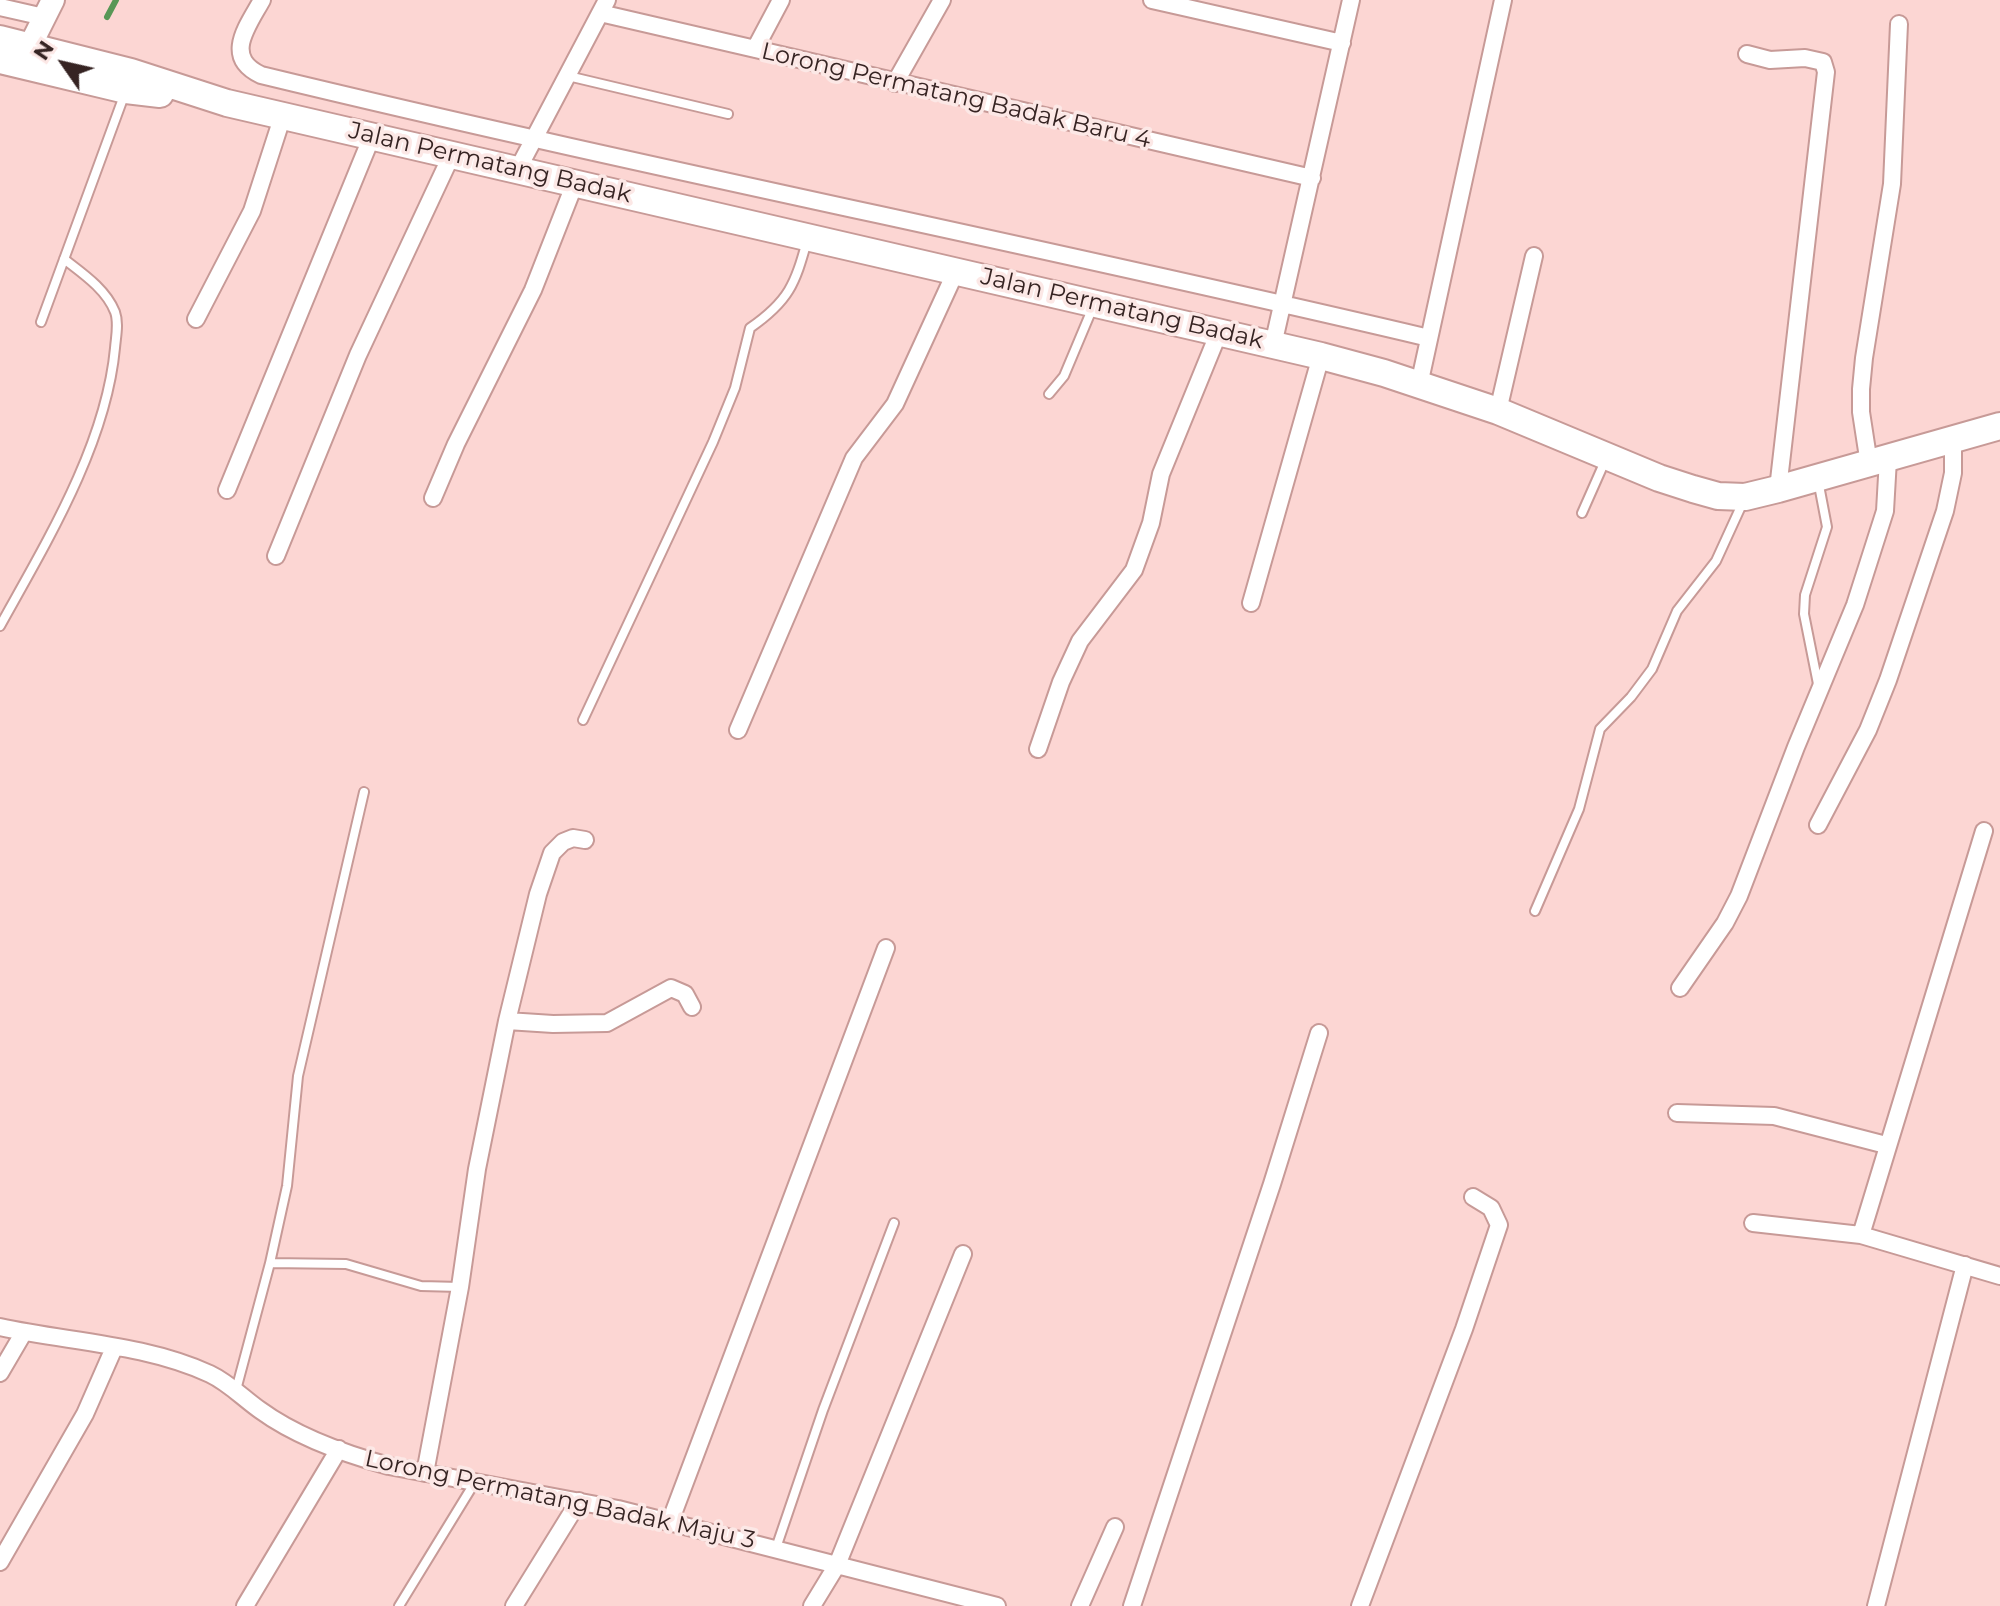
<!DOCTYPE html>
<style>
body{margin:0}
#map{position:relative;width:2000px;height:1606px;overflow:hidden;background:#fcd6d3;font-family:Montserrat,sans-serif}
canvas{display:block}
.north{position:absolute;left:24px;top:24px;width:80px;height:80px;-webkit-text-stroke:6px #fce8e6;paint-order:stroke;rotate:304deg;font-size:22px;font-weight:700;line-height:32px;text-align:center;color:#362423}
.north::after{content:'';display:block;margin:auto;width:28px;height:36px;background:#362423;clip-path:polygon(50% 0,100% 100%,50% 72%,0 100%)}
</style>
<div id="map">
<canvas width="2000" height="1606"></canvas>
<div class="north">N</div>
</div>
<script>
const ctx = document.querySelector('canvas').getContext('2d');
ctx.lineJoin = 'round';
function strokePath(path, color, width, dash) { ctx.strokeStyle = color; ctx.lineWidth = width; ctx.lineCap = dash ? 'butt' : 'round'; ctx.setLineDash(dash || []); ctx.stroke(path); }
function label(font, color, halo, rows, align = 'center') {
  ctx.font = font + ' Montserrat,sans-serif'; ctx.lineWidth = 7; ctx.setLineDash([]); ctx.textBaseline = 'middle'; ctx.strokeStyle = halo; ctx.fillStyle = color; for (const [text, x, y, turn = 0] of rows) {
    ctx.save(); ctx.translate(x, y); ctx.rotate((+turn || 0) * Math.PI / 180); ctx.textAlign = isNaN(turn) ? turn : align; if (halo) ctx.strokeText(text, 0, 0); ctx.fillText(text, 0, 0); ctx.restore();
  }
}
const stream = new Path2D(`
 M107 17 116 0`);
const lane = new Path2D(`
 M568 76 728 114
 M41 322 125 93
 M1049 394 1064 376 1093 307
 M1818 480 1827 527 1805 595 1804 614 1818 684
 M1582 513 1605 461
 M0 626C46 543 106 445 115 348 116 336 119 323 115 312 106 289 82 273 64 259
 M583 720 713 442 735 388 750 328C789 301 795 284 807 241
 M1535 911 1579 809 1600 729 1631 697 1652 669 1677 611 1716 561 1743 502
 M270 1263 346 1264 421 1286 460 1287
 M236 1390 270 1263 287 1186 298 1076 364 792
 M776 1548 823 1410 894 1223
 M399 1606 475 1482`);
const street = new Path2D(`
 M262 0C247 27 223 57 261 75 649 169 1041 246 1429 338
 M1152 0 1342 43
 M0 7 44 17
 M600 13 1312 178
 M755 49 781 0
 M1747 54 1770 60 1805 58 1823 62 1826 72 1778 489
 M895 83 942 0
 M518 169 607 0
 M196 319 252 211 283 115
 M1273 345 1351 0
 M1419 385 1503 0
 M1498 411 1534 256
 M1869 464 1861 412V389L1864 358 1892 184 1899 24
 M227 490 372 136
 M433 498 456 444 533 290 575 183
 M276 556 358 355 452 154
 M1251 603 1321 356
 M738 730 854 458 895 404 956 271
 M1038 749 1061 682 1080 641 1134 570 1151 523 1161 474 1219 332
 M1818 825 1868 730 1888 680 1945 511 1953 473V439
 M1680 988 1725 923 1739 896 1796 747 1855 605 1885 511 1888 459
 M507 1021 553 1024 607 1023 671 988 685 994 692 1007
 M1677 1113 1774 1116 1886 1145
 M1753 1223 1861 1235 2000 1276
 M1861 1235 1984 831
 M0 1327C69 1342 145 1344 210 1374 229 1383 243 1398 260 1410 297 1437 345 1454 389 1466L618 1509 997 1606
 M0 1373 24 1332
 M425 1473 460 1287 477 1169 507 1021 538 894 552 853 563 842 573 838 585 840
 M670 1522 886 948
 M0 1562 85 1414 114 1348
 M245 1606 339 1449
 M514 1606 579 1501
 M812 1606 837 1565 963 1254
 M1080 1606 1115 1527
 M1132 1606 1272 1184 1319 1033
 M1360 1606 1464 1329 1499 1225 1491 1208 1473 1197
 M1876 1606 1965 1265`);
const secondary = new Path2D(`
 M23 60 53 0`);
const primary = new Path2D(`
 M0 39 131 72 227 103 1321 356 1384 373 1498 411 1659 478 1693 489 1718 496 1745 497 1778 489 2000 426
 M0 60 126 90 160 94`);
const streetNames = [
 ["Lorong Permatang Badak Baru 4",956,96,13],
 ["Jalan Permatang Badak",490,163,13],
 ["Jalan Permatang Badak",1122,309,13],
 ["Lorong Permatang Badak Maju 3",560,1500,12]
];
strokePath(stream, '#589756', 6);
strokePath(lane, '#c79a97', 12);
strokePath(street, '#c79a97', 20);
strokePath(secondary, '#c79a97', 26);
strokePath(primary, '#c79a97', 30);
strokePath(lane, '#fff', 8);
strokePath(street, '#fff', 16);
strokePath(secondary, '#fff', 22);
strokePath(primary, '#fff', 26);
label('24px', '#362423', '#fce8e6', streetNames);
</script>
